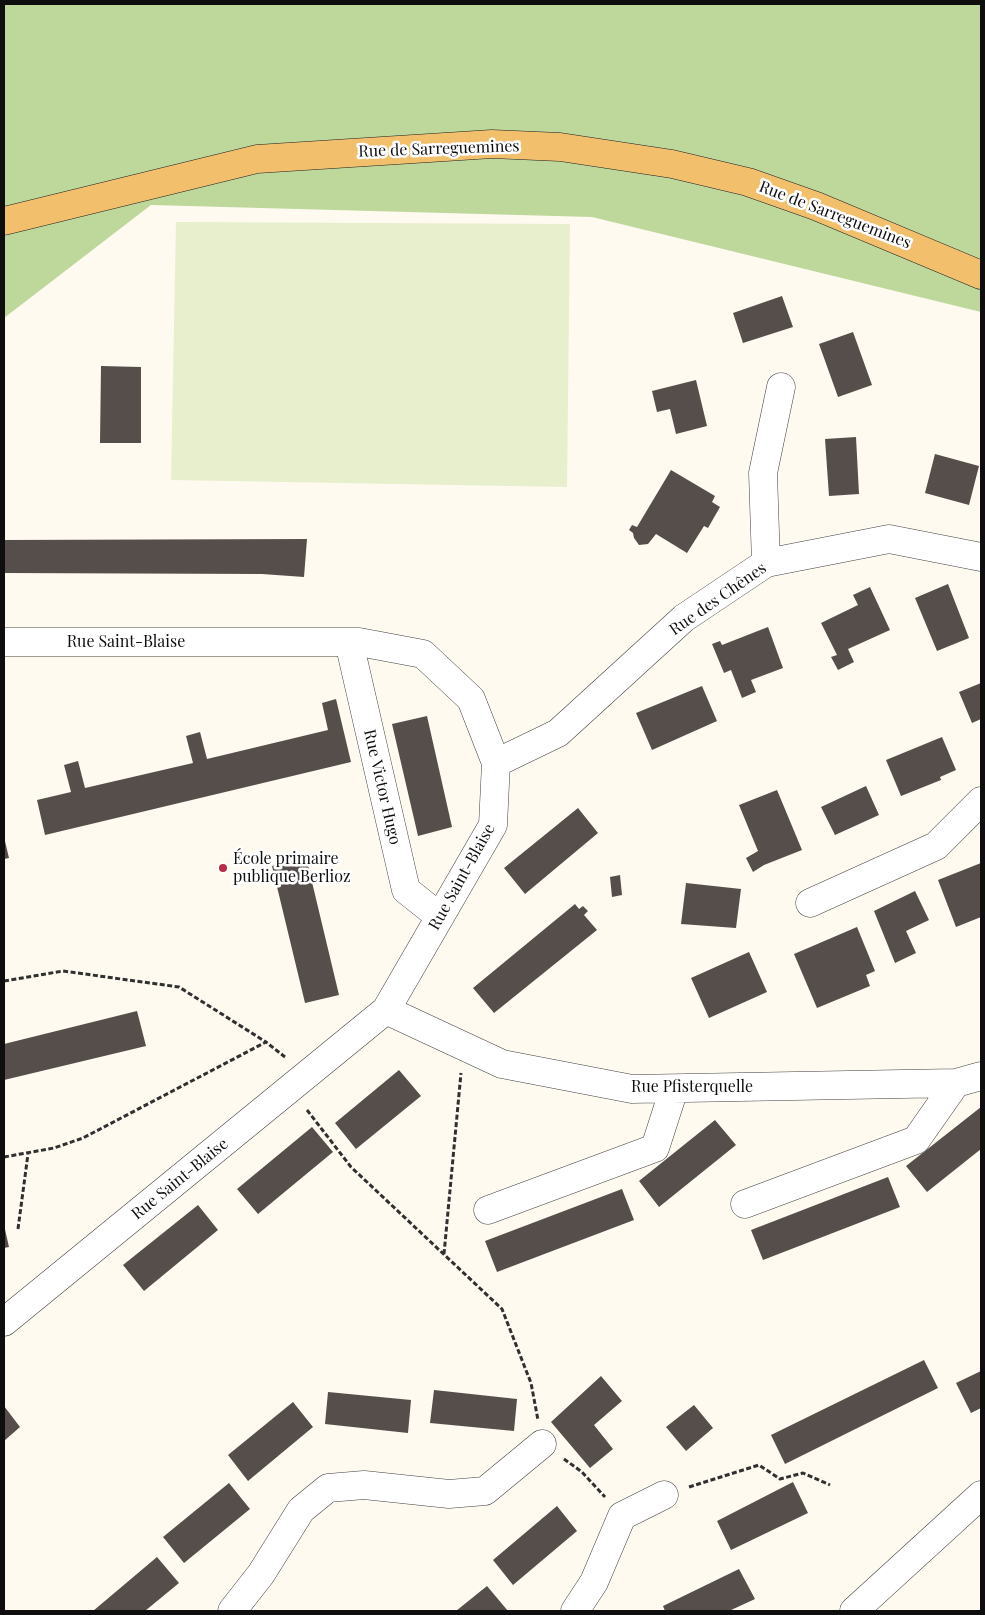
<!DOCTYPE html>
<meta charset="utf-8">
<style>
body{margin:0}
#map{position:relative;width:985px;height:1615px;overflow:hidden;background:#fefaf0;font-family:"Playfair Display",serif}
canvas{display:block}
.frame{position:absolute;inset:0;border:5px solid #0e0e0e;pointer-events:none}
</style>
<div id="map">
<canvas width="985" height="1615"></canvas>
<div class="frame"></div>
</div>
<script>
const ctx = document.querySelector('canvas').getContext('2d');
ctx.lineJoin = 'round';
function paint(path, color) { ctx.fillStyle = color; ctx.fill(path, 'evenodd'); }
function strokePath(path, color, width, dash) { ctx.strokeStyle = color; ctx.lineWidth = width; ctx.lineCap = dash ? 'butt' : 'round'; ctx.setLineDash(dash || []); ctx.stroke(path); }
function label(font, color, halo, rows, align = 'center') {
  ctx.font = font + ' "Playfair Display",serif'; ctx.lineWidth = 5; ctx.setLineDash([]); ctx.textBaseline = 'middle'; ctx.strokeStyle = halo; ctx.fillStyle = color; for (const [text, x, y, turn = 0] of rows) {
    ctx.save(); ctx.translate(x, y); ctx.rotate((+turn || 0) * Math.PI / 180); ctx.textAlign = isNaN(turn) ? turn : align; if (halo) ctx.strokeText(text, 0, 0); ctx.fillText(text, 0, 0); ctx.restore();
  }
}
const forest = new Path2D(`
 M4 4H981V312L592 217 151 205 4 318Z`);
const pitch = new Path2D(`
 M176 222 570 224 567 487 171 480Z`);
const building = new Path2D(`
 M782 296 793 327 743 343 733 313Z
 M853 332 872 385 838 397 819 344Z
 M101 366 141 367V443H100Z
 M696 380 707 426 676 434 670 409 657 412 652 391Z
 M856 437 859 494 829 496 825 439Z
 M935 454 979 466 969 505 925 493Z
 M671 470 715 496 712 502 720 507 708 528 704 526 687 553 656 534 648 544 639 545 634 538 633 533 629 530 632 525 637 527Z
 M307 539 304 577 262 574 4 573V540Z
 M948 584 969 638 937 651 915 598Z
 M870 587 890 630 848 649 854 662 838 670 831 657 837 655 821 623 858 605 853 595Z
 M768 627 783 668 751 680 756 692 742 698 731 670 724 673 712 644 720 641 722 645Z
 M981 683V719L972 723 959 692Z
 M702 686 717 721 652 750 636 713Z
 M336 699 351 762 45 835 37 800 71 792 64 765 78 761 85 788 193 763 186 736 200 732 207 759 328 730 322 703Z
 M427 716 452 827 418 836 392 724Z
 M942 737 956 770 940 777 941 780 901 796 886 760Z
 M866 786 879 815 835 835 821 807Z
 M777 790 802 850 764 865 753 872 746 858 758 851 739 805Z
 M578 808 598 833 525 894 504 868Z
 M4 837 9 858 4 859Z
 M306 857 339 995 305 1003 272 866Z
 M981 863V917L956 927 938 880Z
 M620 875 622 895 612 897 610 877Z
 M686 883 741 889 736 928 681 924Z
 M915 891 929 920 906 931 916 953 895 963 874 911Z
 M575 904 579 909 583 906 588 911 584 915 597 930 494 1013 473 988Z
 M857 927 875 971 866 975 870 986 817 1008 794 954Z
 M749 952 767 992 709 1018 691 978Z
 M137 1011 146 1046 4 1080V1044Z
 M399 1070 421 1096 356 1149 335 1123Z
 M981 1107V1149L927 1192 906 1166Z
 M715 1120 736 1145 659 1207 639 1181Z
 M312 1127 333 1152 258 1214 237 1189Z
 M888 1177 900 1207 763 1260 751 1230Z
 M622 1189 634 1220 497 1272 485 1241Z
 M198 1205 218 1230 144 1291 123 1265Z
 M4 1225 9 1247 4 1248Z
 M924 1360 938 1388 785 1464 771 1435Z
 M981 1371V1408L971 1413 956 1383Z
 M601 1376 622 1401 594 1425 613 1449 590 1468 551 1422Z
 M434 1390 517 1399 514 1431 430 1423Z
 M328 1392 411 1400 408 1433 325 1424Z
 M293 1402 313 1427 248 1481 228 1455Z
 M694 1405 713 1428 686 1451 666 1427Z
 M4 1406 20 1427 4 1441Z
 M793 1482 808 1513 731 1550 717 1521Z
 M229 1483 250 1509 184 1563 163 1537Z
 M557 1506 577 1531 513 1585 493 1560Z
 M157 1557 179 1583 145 1611H93Z
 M739 1569 755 1599 729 1611H665L663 1606Z
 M487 1586 508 1611H456Z`);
const path = new Path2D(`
 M4 981 63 971 179 987 266 1042
 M307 1110 351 1167 502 1309 531 1383 538 1420
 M4 1157 54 1148 83 1138 266 1042 285 1057
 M18 1229 28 1154
 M444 1254 461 1073
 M564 1459 582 1472 605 1497
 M689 1487 759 1465 780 1479 803 1473 830 1485`);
const minor = new Path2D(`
 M766 563 763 473 781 387
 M4 642H359L423 654 471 699 496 763 493 825 386 1010 4 1322
 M349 642 406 890 440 917
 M496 763 558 733 684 618 766 563 889 539 981 557
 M810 903 936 846 981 801
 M386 1010 502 1064 632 1089 956 1083 981 1076
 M745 1204 916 1140 956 1083
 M488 1210 655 1148 674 1089
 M232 1611 261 1574 301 1510 328 1488 364 1485 449 1494 485 1491 542 1444
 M575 1611 594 1582 622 1516 664 1495
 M854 1611 981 1495`);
const major = new Path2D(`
 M4 221 257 159 492 144 560 147 672 164 748 182 816 206 981 275`);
const markers = [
 [223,868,5,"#b82c46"]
];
const streetNames = [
 ["Rue de Sarreguemines",439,149,-2],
 ["Rue de Sarreguemines",835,215,21],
 ["Rue des Chênes",718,599,-35],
 ["Rue Saint-Blaise",126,642],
 ["Rue Victor Hugo",382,787,77],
 ["Rue Saint-Blaise",462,877,-61],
 ["Rue Pfisterquelle",692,1087],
 ["Rue Saint-Blaise",180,1179,-39]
];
const poiNames = [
 ["École primaire",233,859],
 ["publique Berlioz",233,877]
];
paint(forest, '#bed79b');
paint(pitch, '#e8efcc');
paint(building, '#564e4b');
strokePath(minor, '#414141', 29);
strokePath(major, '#1f1f1f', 29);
strokePath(path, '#303030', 3, [5, 2.5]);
strokePath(minor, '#fff', 28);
strokePath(major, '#f2bf6d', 28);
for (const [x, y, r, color] of markers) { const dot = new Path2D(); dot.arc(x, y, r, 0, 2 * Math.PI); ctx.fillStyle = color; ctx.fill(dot); strokePath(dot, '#fff', 2); }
label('16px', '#0e0e0e', '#fff', streetNames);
label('16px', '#0e0e0e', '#fff', poiNames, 'left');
</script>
